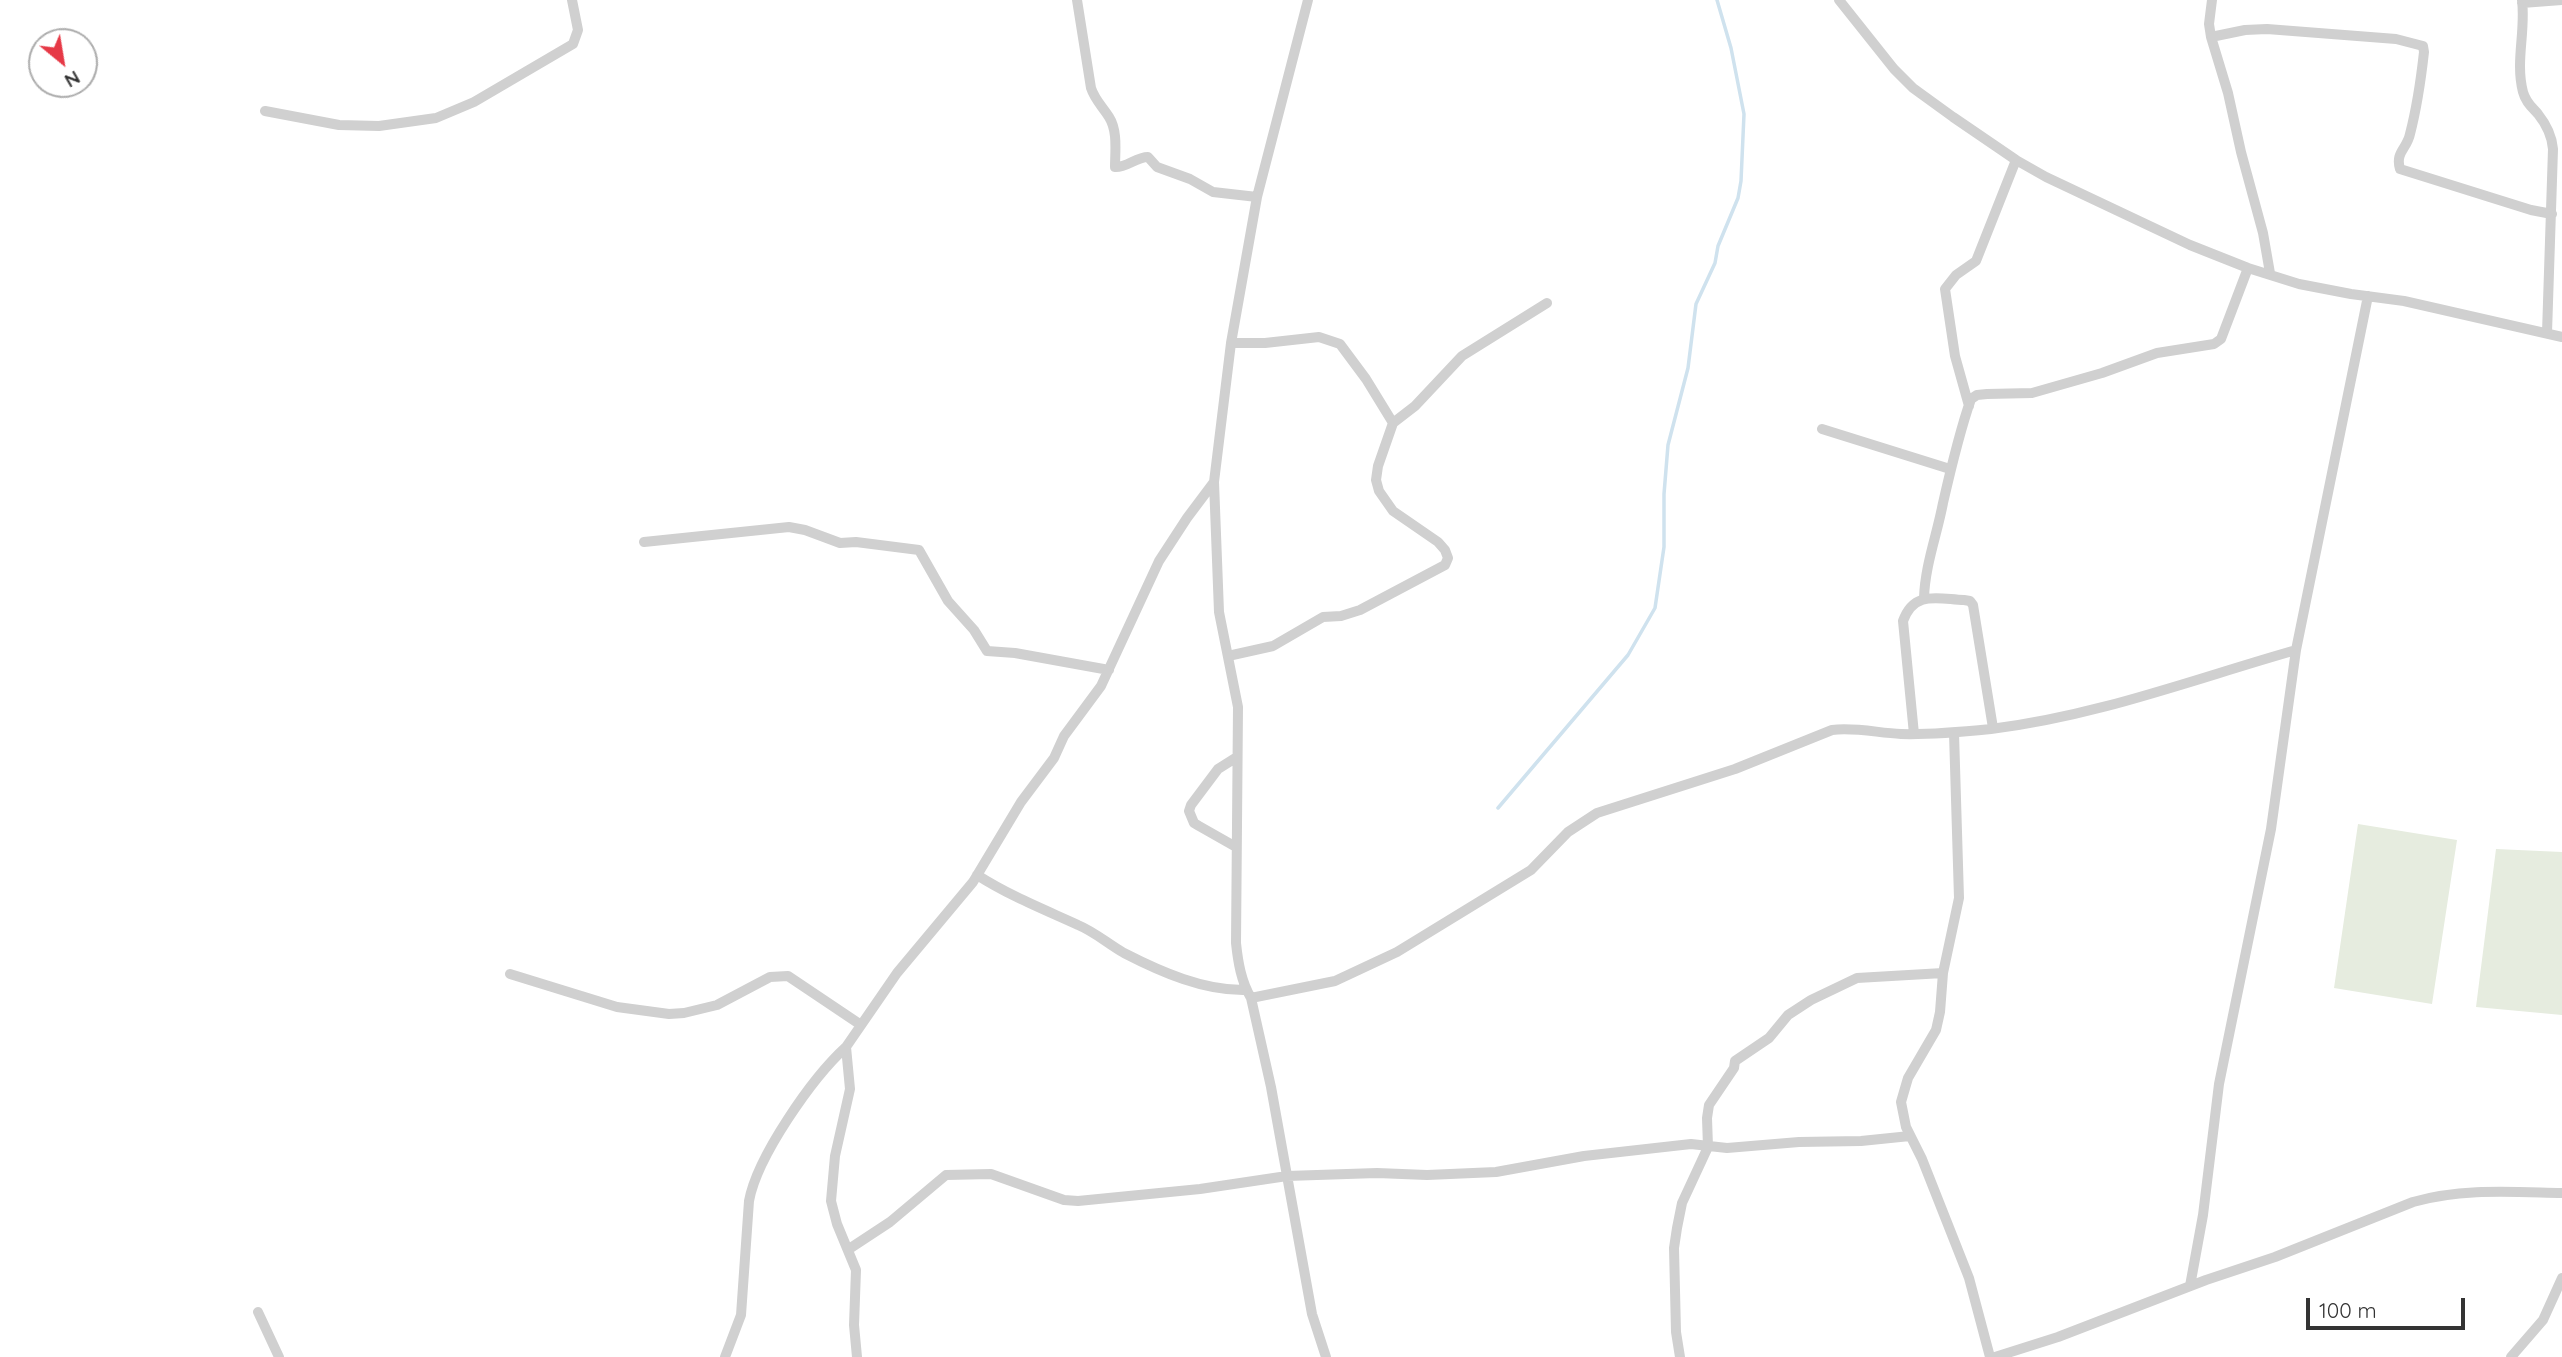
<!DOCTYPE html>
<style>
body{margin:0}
#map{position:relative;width:2562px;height:1357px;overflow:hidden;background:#fff;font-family:Quicksand,sans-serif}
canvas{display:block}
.north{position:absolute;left:28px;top:28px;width:70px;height:70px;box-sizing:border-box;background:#fff;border:2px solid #adadad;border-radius:50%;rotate:150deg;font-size:19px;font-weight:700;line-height:28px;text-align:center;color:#333}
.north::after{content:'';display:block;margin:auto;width:24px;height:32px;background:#e63946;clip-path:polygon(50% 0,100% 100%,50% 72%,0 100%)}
.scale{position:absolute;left:2306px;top:1298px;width:159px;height:32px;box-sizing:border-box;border:4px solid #333;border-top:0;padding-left:9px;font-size:21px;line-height:24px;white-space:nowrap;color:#333;-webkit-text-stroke:5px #fff;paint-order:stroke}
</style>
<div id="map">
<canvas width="2562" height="1357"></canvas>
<div class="north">N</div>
<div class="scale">100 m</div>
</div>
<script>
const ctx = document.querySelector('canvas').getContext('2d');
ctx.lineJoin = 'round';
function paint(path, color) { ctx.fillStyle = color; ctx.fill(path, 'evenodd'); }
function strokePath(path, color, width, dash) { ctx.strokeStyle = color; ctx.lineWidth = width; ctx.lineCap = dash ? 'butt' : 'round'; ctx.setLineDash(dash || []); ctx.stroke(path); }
const green = new Path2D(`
 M2358 824 2457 840 2432 1004 2334 988Z
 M2496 849 2562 852V1015L2476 1007Z`);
const stream = new Path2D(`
 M1498 808 1628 655 1655 608 1664 547V494L1668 445 1688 368 1696 304 1715 263 1718 246 1738 198 1741 181 1744 114 1731 48 1717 0`);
const minor = new Path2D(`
 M1077 0 1091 88C1095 100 1102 106 1109 117 1118 131 1115 152 1115 167 1126 168 1136 157 1148 157L1157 167 1190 179 1213 192 1257 197
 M1308 0 1257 197 1231 343 1214 482 1219 612 1238 707 1236 943C1238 962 1241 981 1251 998L1271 1087 1312 1314 1326 1357
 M1839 0 1894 69 1913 88 1953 117 2016 160 2046 177 2190 245 2248 268 2299 284 2351 294 2404 301 2562 337
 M2212 0 2209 24 2211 37 2228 93 2241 152 2263 233 2270 273
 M2522 0C2526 31 2515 61 2523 92 2526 103 2532 107 2538 114 2546 124 2552 137 2553 149L2547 333
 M2522 3 2562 0
 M2211 37 2245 30 2267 29 2396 39 2423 46 2424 52C2421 79 2417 107 2410 134 2407 149 2395 152 2400 169L2531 210 2552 214
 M265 111 339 125 379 126 436 118 474 102 573 44 578 30 572 0
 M1231 343H1265L1319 337 1340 344 1366 379 1393 423
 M1969 406 1955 356 1945 289 1956 275 1976 261 2016 160
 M1822 429 1950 469
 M644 542 789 527 805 530 840 543 856 542 919 550 948 601 974 630 987 651 1015 653 1109 670
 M1924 598C1925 565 1937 535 1943 503 1951 468 1959 433 1971 399L1977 395 1987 394 2032 393 2102 373 2157 353 2214 344 2221 339 2248 268
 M1228 656 1273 646 1323 617 1341 616 1360 610 1445 565 1448 558 1445 550 1438 542 1393 511 1379 491 1376 480 1378 466 1393 423 1415 406 1462 356 1547 303
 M1954 733 1959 898 1943 973 1940 1012 1936 1030 1908 1078 1901 1102 1906 1127 1922 1159 1969 1278 1990 1357
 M1914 734 1903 621C1914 590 1938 599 1964 600L1970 601 1973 605 1993 728
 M1236 847 1199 826 1194 823 1189 811 1191 805 1218 769 1237 757
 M977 875C1010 896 1043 909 1078 925 1095 932 1108 944 1124 953 1161 972 1204 991 1246 990
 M510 974 617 1007 669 1014 684 1013 717 1005 770 977 788 976 861 1025
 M1251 998 1335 981 1397 952 1531 870 1568 832 1597 813 1735 769 1832 730C1855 727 1878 733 1901 734 1931 735 1961 732 1991 729 2097 716 2194 679 2296 650
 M849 1249 890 1222 946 1175 991 1174 1064 1200 1078 1201 1200 1189 1287 1176 1377 1173 1427 1175 1496 1172 1584 1156 1691 1144 1727 1148 1799 1142 1861 1141 1910 1136
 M2190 1286 2203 1215 2219 1084 2271 829 2296 650 2368 296
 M258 1312 279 1357
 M725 1357 741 1315 749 1201C757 1157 812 1078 846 1047
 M857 1357 854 1325 856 1270 837 1224 831 1201 835 1156 850 1089 846 1047 897 973 973 882 1021 802 1054 758 1064 736 1101 686 1159 561 1187 518 1214 482
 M1680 1357 1676 1332 1674 1248 1677 1228 1682 1203 1708 1147 1707 1118 1709 1105 1734 1068 1735 1061 1769 1038 1788 1015 1811 1000 1857 978 1943 973
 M1995 1357 2058 1337 2206 1280 2275 1257 2413 1202C2462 1188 2512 1192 2562 1193
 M2511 1357 2543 1320 2562 1278`);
paint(green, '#e6ecdf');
strokePath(stream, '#cfe2ee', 3.5);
strokePath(minor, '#d0d0d0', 10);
</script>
